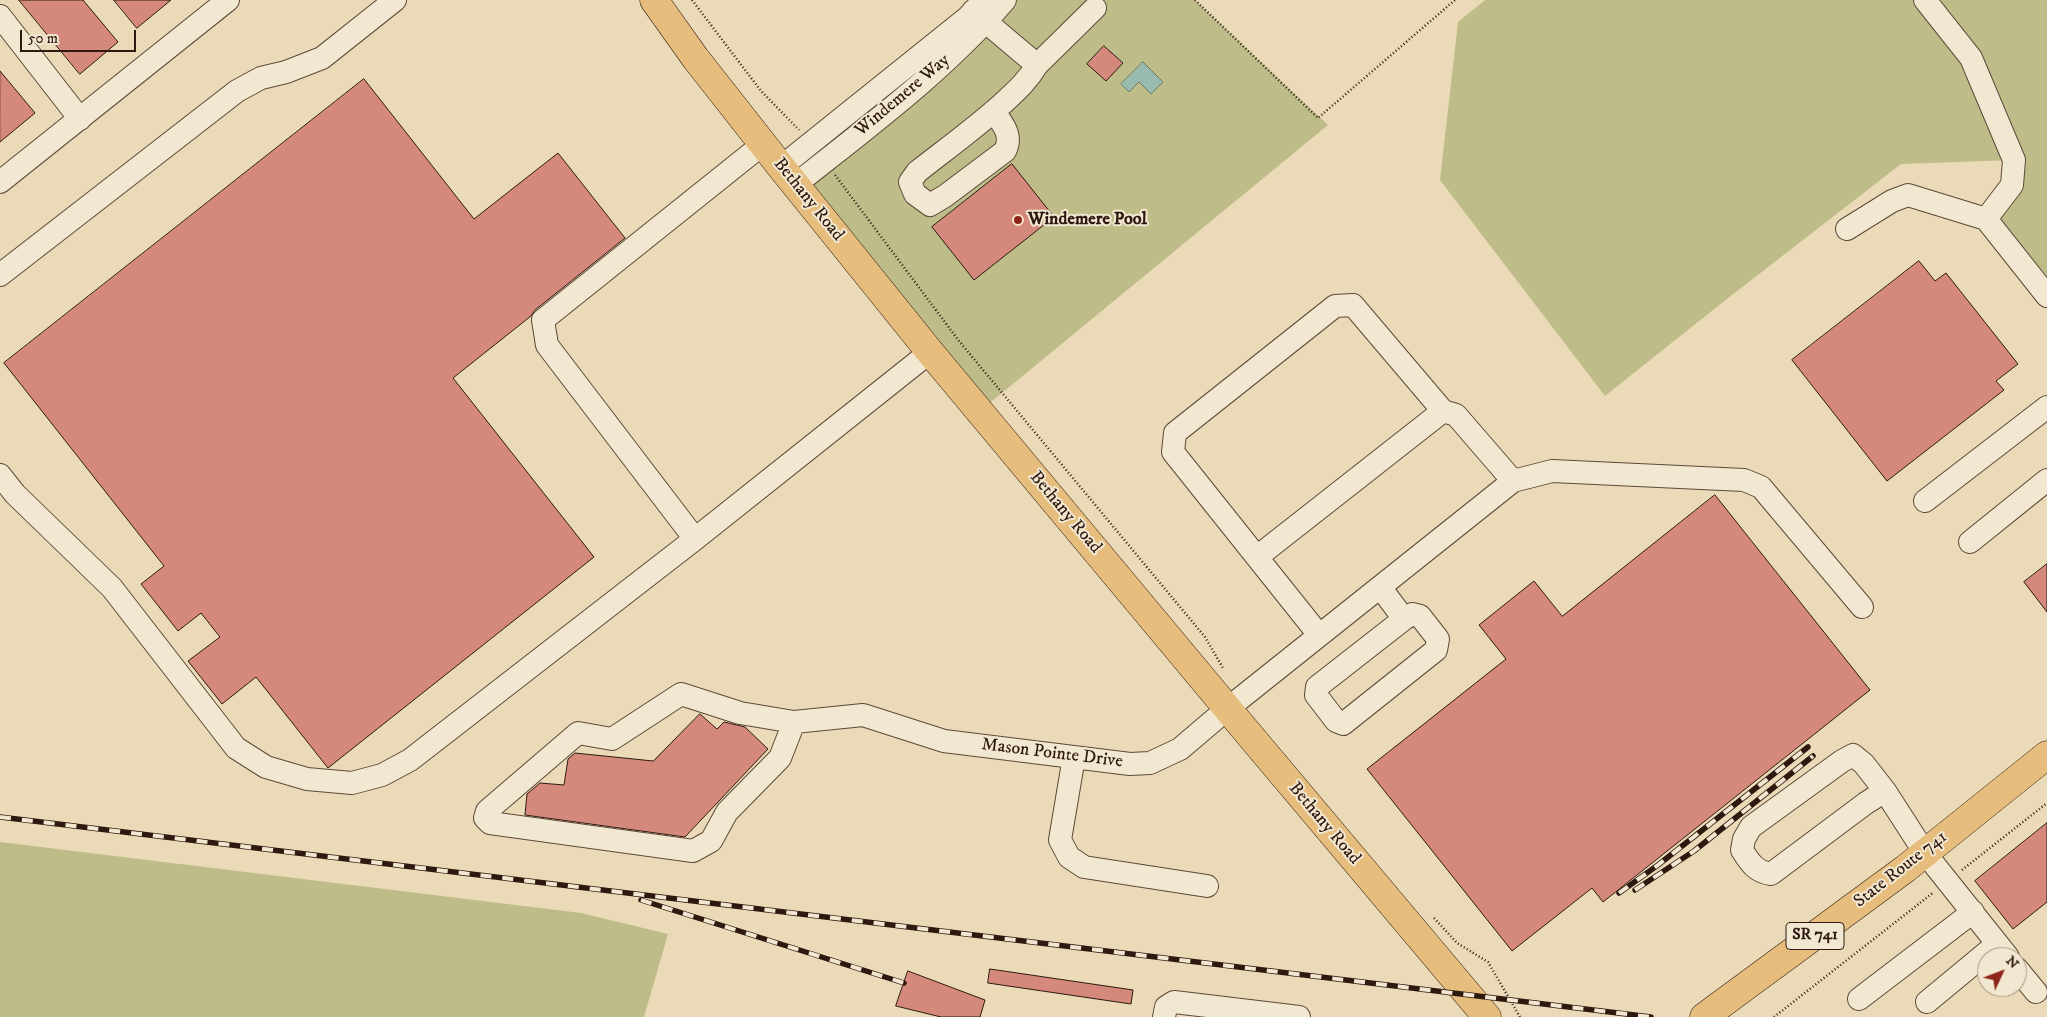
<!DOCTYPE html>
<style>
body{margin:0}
#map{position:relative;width:2047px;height:1017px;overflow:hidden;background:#ebdab7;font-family:"IM FELL DW Pica",serif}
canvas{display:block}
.north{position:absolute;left:1977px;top:947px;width:50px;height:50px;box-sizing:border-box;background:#f2e7d0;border:1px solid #a39583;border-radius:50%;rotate:47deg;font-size:14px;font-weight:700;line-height:20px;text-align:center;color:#2d1910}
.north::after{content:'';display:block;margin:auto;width:18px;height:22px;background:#8f2418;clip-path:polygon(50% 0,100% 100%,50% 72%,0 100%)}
.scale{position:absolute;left:20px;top:30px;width:116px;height:22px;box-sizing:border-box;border:2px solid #2d1910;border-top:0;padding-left:6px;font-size:15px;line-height:18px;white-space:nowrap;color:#2d1910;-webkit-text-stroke:4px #f2e7d0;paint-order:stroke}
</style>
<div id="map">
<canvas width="2047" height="1017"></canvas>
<div class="north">N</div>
<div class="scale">50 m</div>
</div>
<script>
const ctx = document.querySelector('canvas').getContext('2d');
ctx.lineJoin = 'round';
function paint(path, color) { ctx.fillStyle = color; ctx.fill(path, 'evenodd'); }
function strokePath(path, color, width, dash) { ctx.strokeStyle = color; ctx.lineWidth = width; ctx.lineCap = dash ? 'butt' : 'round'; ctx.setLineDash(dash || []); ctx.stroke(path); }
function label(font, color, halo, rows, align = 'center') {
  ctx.font = font + ' "IM FELL DW Pica",serif'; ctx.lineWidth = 4; ctx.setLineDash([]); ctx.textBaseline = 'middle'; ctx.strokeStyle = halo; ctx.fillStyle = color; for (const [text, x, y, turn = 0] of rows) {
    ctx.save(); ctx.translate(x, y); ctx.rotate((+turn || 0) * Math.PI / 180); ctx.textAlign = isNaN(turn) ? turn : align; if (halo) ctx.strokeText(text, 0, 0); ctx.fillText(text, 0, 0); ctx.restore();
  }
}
const green = new Path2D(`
 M1005 0H1195L1328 125 980 411 795 185Z
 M1485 0H2047V296L1986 219 2014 160 1901 164 1723 302 1605 396 1440 180 1458 22Z
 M0 842 581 913 668 934 644 1017H0Z`);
const water = new Path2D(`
 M1143 62 1163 82 1151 94 1139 82 1129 92 1121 84Z`);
const building = new Path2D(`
 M19 0H83L118 42 80 74Z
 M114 0H171L137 28Z
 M1104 46 1123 63 1106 81 1087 64Z
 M0 71 35 113 0 142Z
 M364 79 474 219 558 153 625 238 535 310 531 316 453 378 594 557 328 768 256 677 222 704 188 661 220 637 201 613 178 631 141 584 164 566 4 363Z
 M1012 164 1054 217 974 280 932 227Z
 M1919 261 1935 281 1946 273 2018 364 1996 381 2004 390 1887 481 1792 360Z
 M1715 495 1870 690 1603 902 1592 888 1512 951 1367 769 1506 659 1479 625 1534 581 1562 616Z
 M2047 564V612L2024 582Z
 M700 714 717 729 724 722 745 727 768 749 685 837 525 815 527 794 540 783 564 785 568 759 575 753 653 761Z
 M2047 823V902L2013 929 1975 881Z
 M990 969 1133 990 1131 1004 988 983Z
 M908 971 985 1000 980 1017H941L896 1006Z`);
const path = new Path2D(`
 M692 0 761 91 799 130
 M1195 0 1318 118 1455 0
 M835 175 959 341 1205 637 1223 668
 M1962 870 2047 803
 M1434 918 1457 943 1488 962 1520 1017
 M1774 1017 1934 892`);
const minor = new Path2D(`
 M1925 0 1971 58 2014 160 2012 185 1986 219
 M973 11 1037 65C1027 82 1015 92 1001 105 974 129 945 150 917 172L910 182 915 194 930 205 945 196 1005 151C1013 135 1003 125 994 111
 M0 16 80 119
 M1037 65 1095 8
 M781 167 968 17 983 1
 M0 182 228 0
 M795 185C868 127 944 71 1005 0
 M1986 219 2047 296
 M1847 229 1892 201 1908 195 1986 219
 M0 275 237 91 261 78 286 72 322 58 395 0
 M0 475 15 494 112 588 236 748 266 767 307 779 352 783 382 775 410 760 695 539 930 352
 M1925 501 2047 407
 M695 539 547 345 543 320 763 144
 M1970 542 2047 480
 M1257 557 1443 411
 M1380 587 1404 619 1317 687 1316 695 1336 721 1343 724 1436 650 1438 639 1420 616 1412 614 1404 619
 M1319 635 1173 452 1175 433 1335 306 1353 305 1443 411 1456 415 1513 481
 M794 722 740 713 681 694 612 739 578 733 487 811 485 818 490 823 693 851 711 841 727 812 780 758 794 722 863 715 944 741 1130 764 1150 763 1180 749 1227 709 1513 481 1552 471 1744 480 1761 487 1862 607
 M1074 757 1060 840 1069 857 1084 867 1207 886
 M1885 791 1864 764 1853 755 1842 761 1751 827 1744 839 1742 850C1750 863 1756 872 1771 874L1866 803 1885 791 1925 853 2008 957
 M2017 969 2036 992
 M1859 999 1973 912
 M1927 1002 1997 944
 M1164 1017 1166 1007 1174 1002 1299 1017`);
const major = new Path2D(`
 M654 0 696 59 781 167 930 352 1242 726 1487 1017
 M1704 1017 1905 869 2047 755`);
const rail = new Path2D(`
 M0 817 1651 1017
 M1635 890 1694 851 1813 756
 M1619 893 1658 865 1808 747
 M641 900 904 983`);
const markers = [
 [1018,220,5,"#8f2418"]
];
const shields = [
 [1815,936,58]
];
const shieldNames = [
 ["SR 741",1815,936]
];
const streetNames = [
 ["Windemere Way",903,96,-40],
 ["Bethany Road",808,200,51],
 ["Bethany Road",1065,513,50],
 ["Mason Pointe Drive",1052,754,7],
 ["Bethany Road",1324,824,50],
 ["State Route 741",1901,870,-38]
];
const poiNames = [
 ["Windemere Pool",1028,220]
];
paint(green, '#bebd89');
paint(water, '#98bbad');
strokePath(water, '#6d7a6e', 1);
paint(building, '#d5897d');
strokePath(building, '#2d1910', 1);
strokePath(minor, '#5c493a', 24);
strokePath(major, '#2d1910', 29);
strokePath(path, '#2d1910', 2.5, [1, 2.5]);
strokePath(minor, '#f2e7d0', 22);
strokePath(major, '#e6bd7c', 28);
strokePath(rail, '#2d1910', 5.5);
strokePath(rail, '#f2e7d0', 4, [11]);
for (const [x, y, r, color] of markers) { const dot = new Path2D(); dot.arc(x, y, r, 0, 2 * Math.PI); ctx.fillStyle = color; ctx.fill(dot); strokePath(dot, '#f2e7d0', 2); }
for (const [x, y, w] of shields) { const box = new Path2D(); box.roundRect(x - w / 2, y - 13.5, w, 27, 4); ctx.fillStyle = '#f2e7d0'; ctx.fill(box); strokePath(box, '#2d1910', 1); }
label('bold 16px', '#2d1910', null, shieldNames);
label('18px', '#2d1910', '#f2e7d0', streetNames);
label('bold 18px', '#2d1910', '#f2e7d0', poiNames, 'left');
</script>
